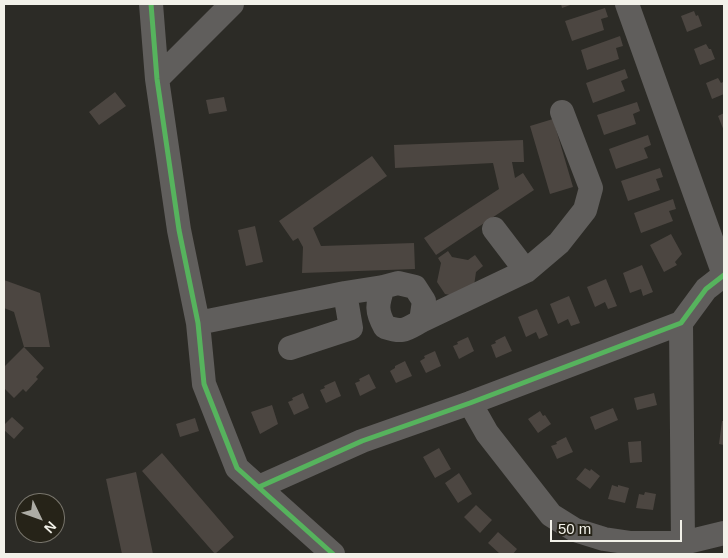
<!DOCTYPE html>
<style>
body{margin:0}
#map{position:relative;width:728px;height:558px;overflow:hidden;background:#2c2b26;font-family:Arial,sans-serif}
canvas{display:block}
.frame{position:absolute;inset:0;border:5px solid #f2f1e9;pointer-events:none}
.north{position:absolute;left:15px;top:493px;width:50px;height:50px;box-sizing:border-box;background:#262318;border:1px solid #78756c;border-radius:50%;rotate:132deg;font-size:14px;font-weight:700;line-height:20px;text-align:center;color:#f2f1e9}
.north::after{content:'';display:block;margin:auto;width:18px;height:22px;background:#adaca5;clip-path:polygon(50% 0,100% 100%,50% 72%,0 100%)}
.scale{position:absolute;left:550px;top:520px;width:132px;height:22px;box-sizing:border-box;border:2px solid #f2f1e9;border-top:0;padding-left:6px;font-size:15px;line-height:18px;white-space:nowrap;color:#f2f1e9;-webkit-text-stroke:4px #262318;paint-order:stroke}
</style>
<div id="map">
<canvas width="728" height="558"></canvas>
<div class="frame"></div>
<div class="north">N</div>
<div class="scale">50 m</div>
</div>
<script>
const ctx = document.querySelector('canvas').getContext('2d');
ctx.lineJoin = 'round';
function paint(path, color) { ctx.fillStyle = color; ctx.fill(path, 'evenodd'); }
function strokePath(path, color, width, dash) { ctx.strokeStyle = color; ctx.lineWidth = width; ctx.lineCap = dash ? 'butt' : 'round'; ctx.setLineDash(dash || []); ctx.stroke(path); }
const building = new Path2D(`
 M561 4H573L562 8Z
 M605 8 608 17 601 19 604 30 572 41 565 21Z
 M694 11 696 16 698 15 702 26 687 32 681 16Z
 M620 36 623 46 616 48 619 59 587 70 581 50Z
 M706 44 709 49H711L715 59 700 65 694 49Z
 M625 69 628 78 621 81 625 91 593 103 586 83Z
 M718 78 721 83 723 82 724 86V94L712 99 706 83Z
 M115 92 126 106 99 125 89 112Z
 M224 97 227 111 209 114 206 100Z
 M637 102 640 111 633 114 636 124 604 135 597 115Z
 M724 113V131L718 116Z
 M553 119 573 187 550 194 530 126Z
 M648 135 651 145 644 148 648 158 616 169 609 149Z
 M523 140 524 162H512L515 178 523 173 534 190 436 255 424 238 499 189 493 163 395 168 394 145Z
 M372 156 387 176 313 228 321 246 414 243 415 269 302 273 303 247 298 238 293 241 279 221Z
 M660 168 663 177 656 179 660 190 628 201 621 181Z
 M673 199 676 209 669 211 673 221 641 233 634 213Z
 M255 226 263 262 246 266 238 230Z
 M671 234 682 254 675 262 677 265 664 272 650 245Z
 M448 251 452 257 468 260 475 255 483 266 476 272 474 286 461 297 445 294 437 282 441 263 438 258Z
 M642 265 653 292 643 296 641 289 630 293 623 273Z
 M606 279 617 306 608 309 605 302 595 307 587 287Z
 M4 280 40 293 50 347H24L44 368 36 377 38 379 26 392 23 389 14 398 4 388V367L24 347 14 312 4 308Z
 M569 296 580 323 571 326 568 319 558 324 550 304Z
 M537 309 548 335 539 339 536 332 526 337 518 317Z
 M505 336 512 351 496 358 491 345 496 343 495 341Z
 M468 337 474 351 459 359 453 346 458 344 457 342Z
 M435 351 441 366 426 373 420 361 425 358 424 356Z
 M405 361 412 376 396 383 390 371 395 368V366Z
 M369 374 376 388 360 396 355 383 360 381 359 379Z
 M335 381 341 396 326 403 320 390 325 388 324 386Z
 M303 393 309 408 294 415 288 402 293 400 292 398Z
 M654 393 657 405 637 410 634 398Z
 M272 405 278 424 260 434 251 412Z
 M613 408 618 420 595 430 590 417Z
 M540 411 543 416 545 415 551 424 538 433 528 419Z
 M12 417 24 428 14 439 4 430V425Z
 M195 418 199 431 180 437 176 424Z
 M722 421H724V445L719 444Z
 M566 437 573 452 557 459 551 446 557 444 556 442Z
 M641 441 642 462 630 463 628 442Z
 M439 448 451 469 435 478 423 457Z
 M162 453 234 537 215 554 142 471Z
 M585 468 590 471 591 469 600 476 590 489 576 479Z
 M136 472 153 554H122L106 479Z
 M459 473 472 494 458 503 445 483Z
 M612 485 618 487V485L629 488 625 503 608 499Z
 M645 492 656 494 653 510 636 508 639 494 644 495Z
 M476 505 492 520 480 533 464 517Z
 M498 532 517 549 513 554H500L488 543Z`);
const minor = new Path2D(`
 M151 4 157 79 179 230 198 323 204 384 237 468 333 554
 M627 4 724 275
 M157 79 232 4
 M494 229 526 271
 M421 321 526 271 559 243 585 210 591 188 562 112
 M198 323 345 293 383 287 398 283 415 287 424 301 421 321C405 330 403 333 385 327 376 311 377 305 383 287
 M681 323 683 543
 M290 348 351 328 345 293
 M470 403 487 433 551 515 575 530 604 539 631 543H683L724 533
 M259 487 362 441 470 403 681 323 706 289 724 275`);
const cycleway = new Path2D(`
 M151 4 157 79 179 230 198 323 204 384 237 468 333 554
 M259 487 362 441 470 403 681 323 706 289 724 275`);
paint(building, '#4c4641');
strokePath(minor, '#605e5c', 24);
strokePath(cycleway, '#56b35d', 5);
</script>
